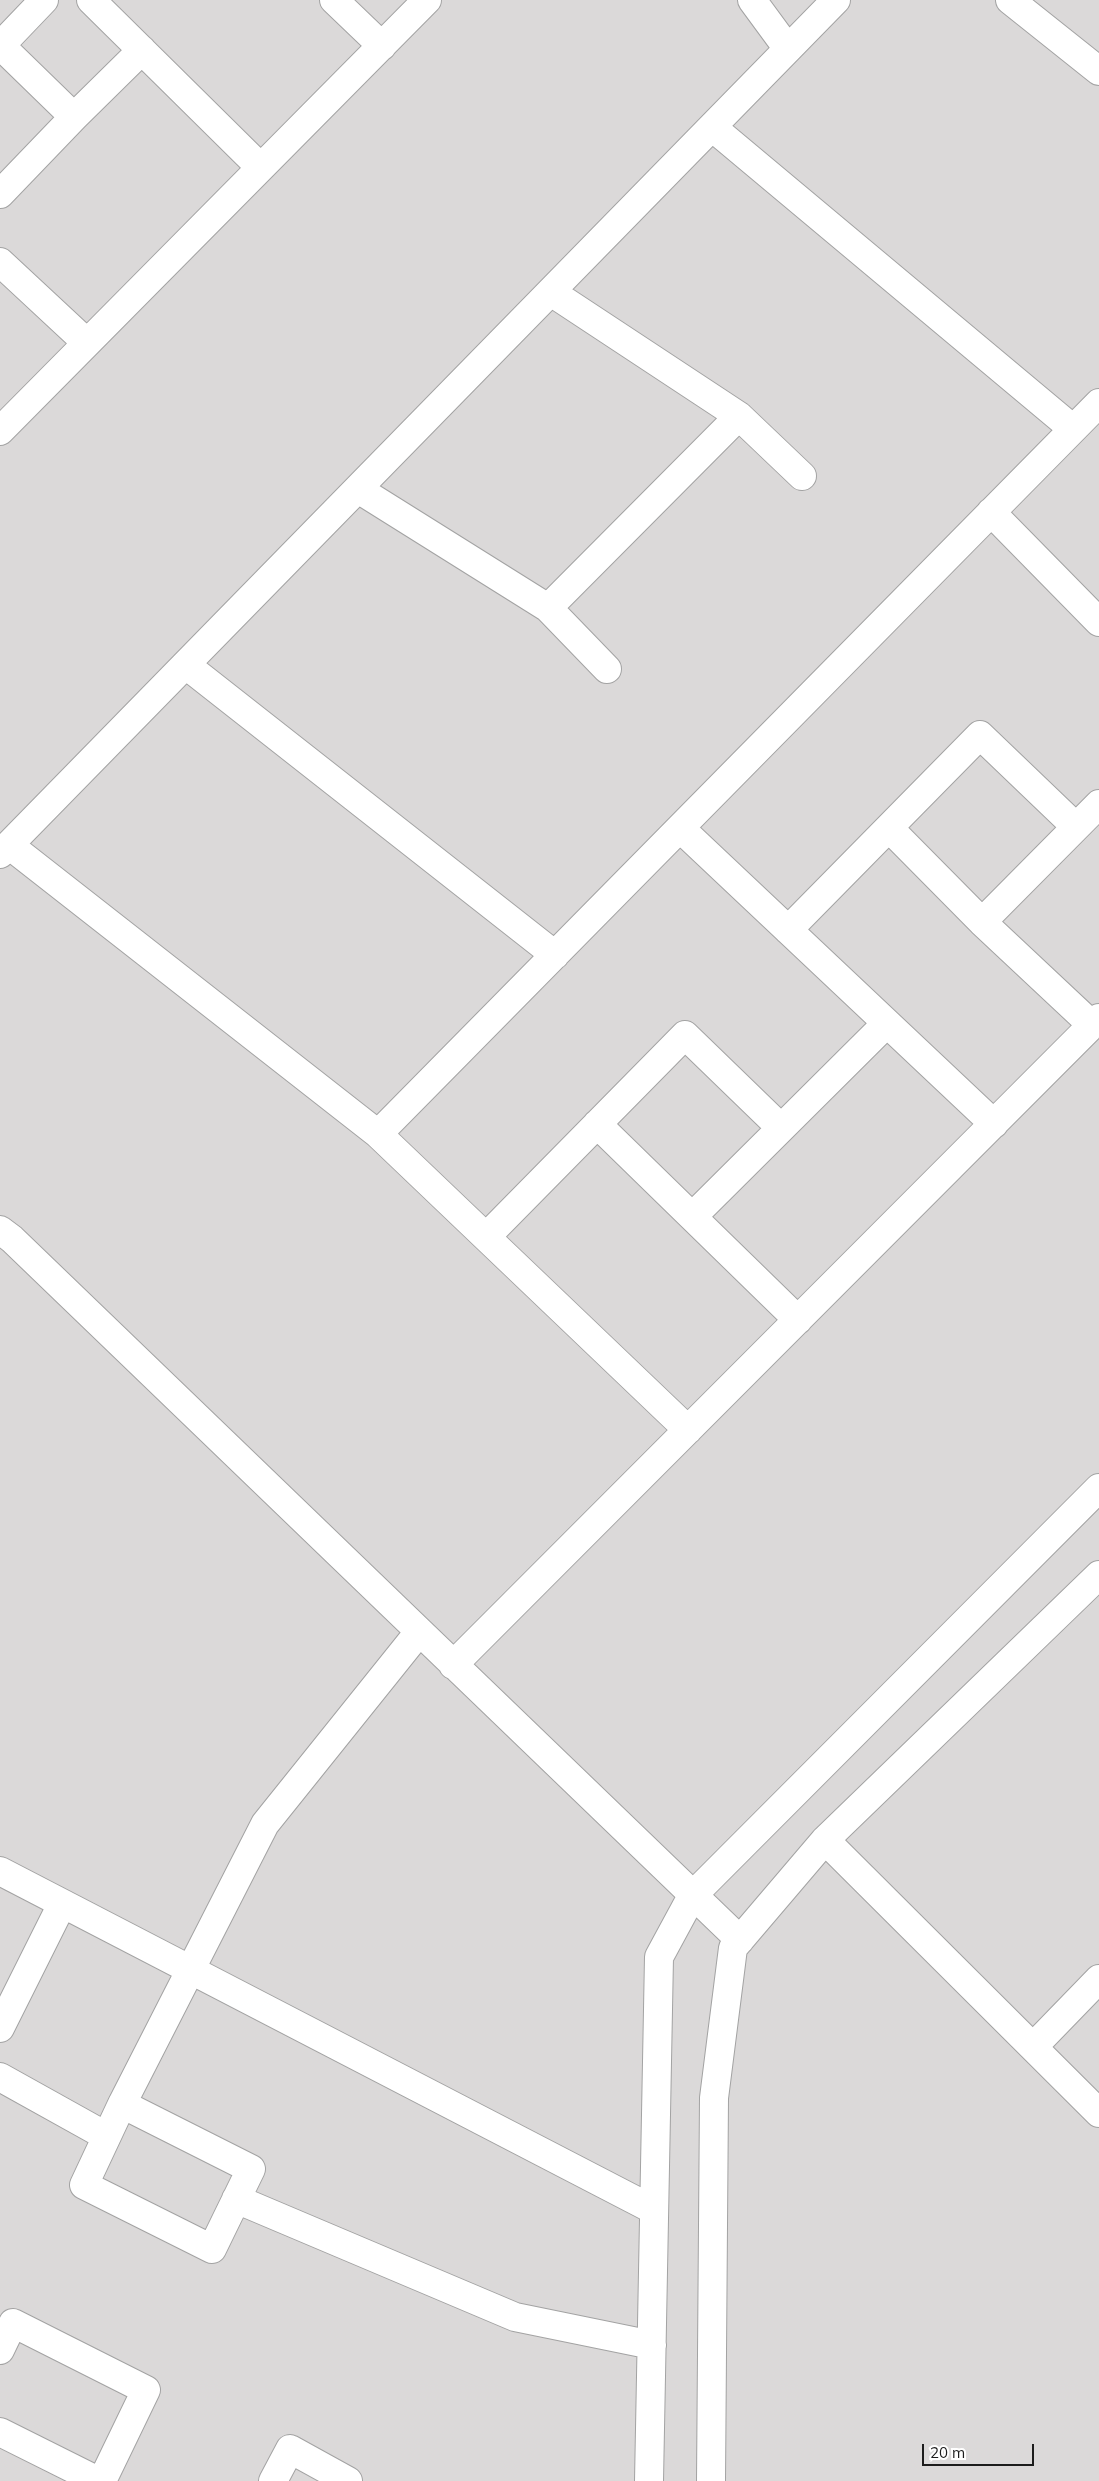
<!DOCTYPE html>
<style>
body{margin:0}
#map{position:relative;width:1099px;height:2481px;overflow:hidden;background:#eeeae2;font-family:Mulish,sans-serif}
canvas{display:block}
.scale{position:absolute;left:922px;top:2444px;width:112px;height:22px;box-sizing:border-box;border:2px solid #1c1c1c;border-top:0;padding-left:6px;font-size:15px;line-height:18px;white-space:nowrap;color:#1c1c1c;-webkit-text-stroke:4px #fff;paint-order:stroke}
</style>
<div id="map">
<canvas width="1099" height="2481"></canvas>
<div class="scale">20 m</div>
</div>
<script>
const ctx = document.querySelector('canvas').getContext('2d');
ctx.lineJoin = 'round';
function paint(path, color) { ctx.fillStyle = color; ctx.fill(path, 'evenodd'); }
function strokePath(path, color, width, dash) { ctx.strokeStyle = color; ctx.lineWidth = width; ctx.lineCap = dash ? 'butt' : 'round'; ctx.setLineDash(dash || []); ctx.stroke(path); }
const residential = new Path2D(`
 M0 0H1099V2481H0Z`);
const minor = new Path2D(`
 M91 0 260 167
 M334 0 382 46
 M752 0 788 49
 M1010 0 1099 71
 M0 46 44 0
 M1 46 74 117 142 50
 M712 127 1073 429
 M0 194 74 117
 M0 262 87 343
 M739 416 802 476
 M0 431 427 0
 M358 489 548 608 607 669
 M991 512 1099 622
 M548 608 739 416 551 292
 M186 665 555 955
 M680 828 994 1124
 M889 828 982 922 1099 804
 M9 845 378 1134 688 1430
 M0 854 836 0
 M982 922 1092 1025
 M788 930 980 735 1076 827
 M597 1124 798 1320
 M378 1134 1099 403
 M693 1216 887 1023
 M0 1230 12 1239 740 1940
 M486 1237 685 1035 781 1128
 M453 1665 1099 1018
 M825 1840 1099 2113
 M0 1871 654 2210
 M0 2028 62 1904
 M1033 2047 1099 1979
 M0 2077 106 2136
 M122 2104 84 2185 212 2249 251 2169 122 2104 265 1824 419 1632
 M236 2199 515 2317 652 2345
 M0 2350 13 2323 146 2390 102 2481
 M0 2432 98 2481
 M273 2481 290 2449 348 2481
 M649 2481 659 1957 692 1896 1099 1488
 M711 2481 714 2098 733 1948 825 1840 1099 1575`);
paint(residential, '#dbd9d9');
strokePath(minor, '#a3a3a3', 30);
strokePath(minor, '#fff', 28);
</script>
